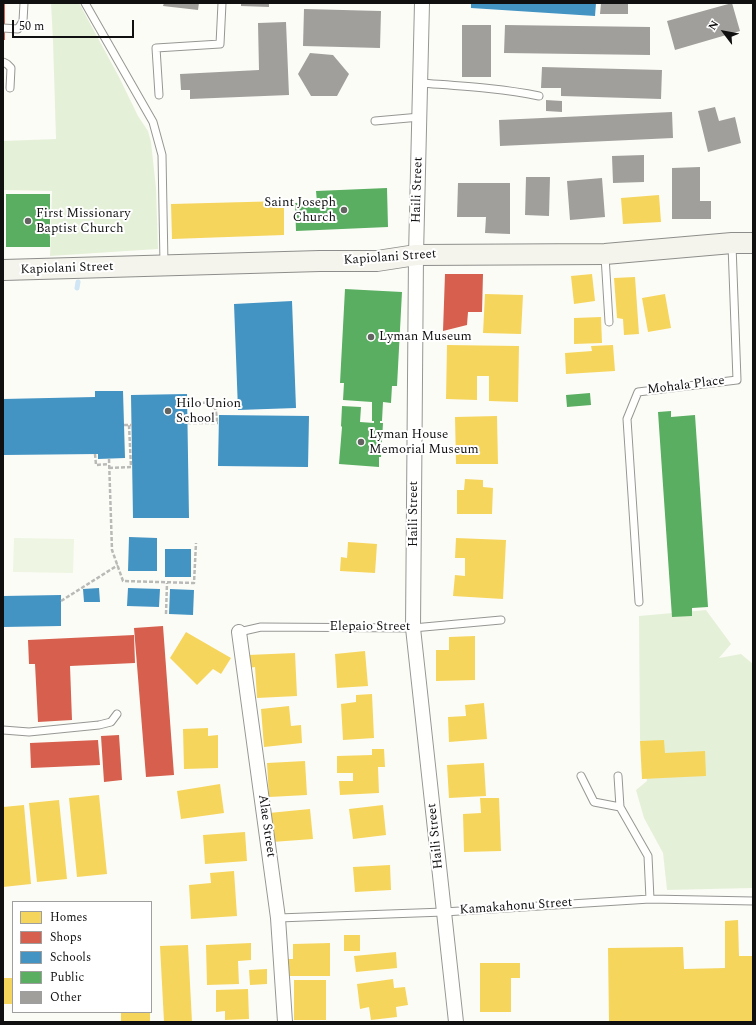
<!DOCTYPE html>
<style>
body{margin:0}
#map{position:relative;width:756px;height:1025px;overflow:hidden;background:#fcfcf7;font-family:Spectral,serif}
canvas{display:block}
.frame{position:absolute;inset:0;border:4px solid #101010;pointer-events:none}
.legend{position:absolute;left:12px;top:901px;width:140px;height:112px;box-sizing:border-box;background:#fff;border:1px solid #9f9f9f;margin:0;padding:5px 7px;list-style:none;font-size:12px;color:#101010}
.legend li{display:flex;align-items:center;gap:8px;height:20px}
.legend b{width:20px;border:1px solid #9f9f9f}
.north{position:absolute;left:704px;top:12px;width:40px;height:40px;-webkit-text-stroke:3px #fff;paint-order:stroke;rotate:302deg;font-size:11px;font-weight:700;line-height:16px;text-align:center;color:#101010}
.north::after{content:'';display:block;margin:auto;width:14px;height:18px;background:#101010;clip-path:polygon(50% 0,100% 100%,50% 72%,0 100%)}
.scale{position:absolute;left:12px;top:20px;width:122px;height:18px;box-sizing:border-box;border:2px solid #101010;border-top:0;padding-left:5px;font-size:12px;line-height:14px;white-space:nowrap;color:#101010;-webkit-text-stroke:3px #fff;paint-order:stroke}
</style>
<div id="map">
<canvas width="756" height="1025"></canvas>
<div class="frame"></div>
<ul class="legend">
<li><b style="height:11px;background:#f6d55c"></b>Homes</li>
<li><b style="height:11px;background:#d6604d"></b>Shops</li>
<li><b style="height:11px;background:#4393c3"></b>Schools</li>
<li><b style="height:11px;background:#5aae61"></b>Public</li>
<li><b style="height:11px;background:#a09f9c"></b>Other</li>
</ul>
<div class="north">N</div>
<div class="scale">50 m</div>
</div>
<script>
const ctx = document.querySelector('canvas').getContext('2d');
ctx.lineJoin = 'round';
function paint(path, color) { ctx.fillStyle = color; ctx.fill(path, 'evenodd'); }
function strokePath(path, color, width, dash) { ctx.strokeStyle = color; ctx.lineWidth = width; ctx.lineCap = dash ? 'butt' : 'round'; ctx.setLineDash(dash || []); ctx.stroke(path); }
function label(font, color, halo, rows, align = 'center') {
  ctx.font = font + ' Spectral,serif'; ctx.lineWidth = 4; ctx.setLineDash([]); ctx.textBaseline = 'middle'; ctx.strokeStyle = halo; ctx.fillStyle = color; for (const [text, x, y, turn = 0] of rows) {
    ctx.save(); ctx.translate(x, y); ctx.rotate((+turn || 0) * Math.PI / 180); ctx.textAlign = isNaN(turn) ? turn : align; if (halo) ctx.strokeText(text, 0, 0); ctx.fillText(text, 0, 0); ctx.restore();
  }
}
const green = new Path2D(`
 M51 3H79L119 77 138 116 148 131 151 142 156 188 158 249 50 256 52 191 3 190V141L56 139 53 41Z
 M706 610 731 644 719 658 741 654 753 664V888L667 890 663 853 644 818 636 790 647 781 640 739 639 616Z`);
const pitch = new Path2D(`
 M14 538 74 539 73 573 13 572Z`);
const homes = new Path2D(`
 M659 195 661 222 623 224 621 198Z
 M284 201V235L172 239 171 204Z
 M592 274 595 301 574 304 571 276Z
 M635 277 639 334 624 335 623 319 617 318 614 278Z
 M485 294 523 295 521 334 483 333Z
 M665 294 671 328 648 332 642 298Z
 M601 317 602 343 574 344V318Z
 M447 345 519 346 518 402 489 401V376H477V400L446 399Z
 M613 345 615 371 566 374 565 353 592 351 591 346Z
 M497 416 498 464H456L455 417Z
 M465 479 483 480V487L493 488 492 514H457V490H464Z
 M456 538 506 540 503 599 453 596 455 575 465 576V558H455Z
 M348 542 377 544 375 573 340 571 341 557 347 558Z
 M186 632 231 658 221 674 213 669 197 685 170 658Z
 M475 636V680L436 681V650H449V637Z
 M365 651 368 686 337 688 335 654Z
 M295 653 297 696 257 698 255 667 248 668V655Z
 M372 694 374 738 343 740 341 704 356 702V695Z
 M484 703 487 739 449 742 448 717 466 716 465 705Z
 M289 706 291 726 301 725 302 743 264 747 261 709Z
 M208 728V736L218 735V768L184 769 183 729Z
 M664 740 665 753 705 751 706 776 642 779 640 741Z
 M372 749H384L385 767H378L379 793 340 795 339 781H353V773H337V756L372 755Z
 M305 761 307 795 269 797 267 763Z
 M484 763 486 796 449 798 447 765Z
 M220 784 224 813 181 819 177 791Z
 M99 795 107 874 77 877 69 798Z
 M480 798H499L501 851 464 852 463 814 481 813Z
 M59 800 67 879 37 882 29 803Z
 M24 805 31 884 3 887V807Z
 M383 805 386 835 353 839 349 809Z
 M310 809 313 839 272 842 269 813Z
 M245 832 247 861 205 864 203 835Z
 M390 865 391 890 355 892 353 867Z
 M234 871 237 916 191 919 189 885 211 883 210 873Z
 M738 920 739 956H753V1022H609L608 948 683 947 684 969 725 968V921Z
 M344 935H360V951H344Z
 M251 943V960L238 961 239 984 207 985 206 945Z
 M330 943V976H285V959H293V944Z
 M188 945 192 1022H164L160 946Z
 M396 952 397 968 356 972 354 956Z
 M480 963H520V978H511V1012H480Z
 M267 969V984L250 985 249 970Z
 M3 978H13V1004H3Z
 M393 979 394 988 405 987 408 1005 396 1007 397 1017 371 1020 369 1007 360 1009 357 984Z
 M294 980H326V1020H294Z
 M248 989 249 1019 225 1020V1011L216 1012V990Z
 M121 1012H150V1022H121Z`);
const shops = new Path2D(`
 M3 3H5V40H3Z
 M445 274H483L482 312H468L467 325 443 331Z
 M163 626 174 775 146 777 134 628Z
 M134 635 135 663 70 666 72 720 38 722 35 664H29L28 640Z
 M119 735 122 780 104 782 101 736Z
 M98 740 100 765 31 768 30 743Z`);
const schools = new Path2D(`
 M471 3H596L595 16 471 8Z
 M292 301 296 408 238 410 234 304Z
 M95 391H123L125 458 98 459V454L3 455V399L95 397Z
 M187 394 189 518H133L131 395Z
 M219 415 309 416 308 467 218 466Z
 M129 537 157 538V571H128Z
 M165 549H191V577H165Z
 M99 588 100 602H84L83 589Z
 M128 588 160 589 159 607 127 606Z
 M170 589 194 590 193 615 169 614Z
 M61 595V626L3 627V596Z`);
const public = new Path2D(`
 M387 188 388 227 296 231 295 203 317 202 316 191Z
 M6 194H50V247H6Z
 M345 289 402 292 397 386H392L391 403 383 402 382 421H380V423H383L381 457H379V467L339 464 342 427 341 426 342 406 361 407 360 422 374 423V421H372V402L343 400 344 383H340Z
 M590 393 591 405 567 407 566 395Z
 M671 411V417L695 415 708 607 692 608V616L672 617 658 412Z`);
const stream = new Path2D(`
 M77 288 78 282`);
const building = new Path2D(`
 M164 3H199L198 10 163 6Z
 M241 3H269V7L241 6Z
 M601 3H628V14H600Z
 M732 3 740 31 675 50 667 21Z
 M304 9 381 11 380 48 303 46Z
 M286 22 289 95 190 99V90H181L180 74 259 70 258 23Z
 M462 25H491V77H462Z
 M505 25 650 27V55L504 53Z
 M310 53 333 55 349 74 337 96H311L298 74Z
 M542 67 662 70 661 99 561 96V88H541Z
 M546 100 562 101V112L546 111Z
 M715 107 719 121 735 117 741 143 708 152 698 111Z
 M672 112 673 138 500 146 499 120Z
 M644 155V182L613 183 612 156Z
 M700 167V201H711V219H672V168Z
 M526 177H550L549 216 525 215Z
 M602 178 605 217 570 220 567 181Z
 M458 183H510V234L485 233 486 217H457Z`);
const path = new Path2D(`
 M191 403C212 403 216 399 217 423
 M187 423H218
 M124 425H132
 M95 454 96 465 109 464
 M109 459 112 550 123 581 194 583 196 543
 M109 468 131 467 129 425
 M61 601 118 565
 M166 614 167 583`);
const lane = new Path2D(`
 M85 3 153 122 162 155 164 264
 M3 28 18 29 23 21 24 3
 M3 62 7 64 11 68 10 88
 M421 83C460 86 500 88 539 96
 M159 95 156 48 220 44 222 3
 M375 121 420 117
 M605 256 609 322
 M639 602 627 419 638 392 737 380 732 245
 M239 632 261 627 413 628 501 620
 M3 730 29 732 99 725 111 722 117 714
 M581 776 594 802 620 807
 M618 776 620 807 648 856 650 899
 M278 918 444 912 650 899 753 901`);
const street = new Path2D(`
 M422 3 416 255 413 628 456 1022
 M239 632 278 918 285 1022`);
const secondary = new Path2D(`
 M3 270 320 261H377L416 255 605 254 732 243H753`);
const markers = [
 [344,210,4,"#636361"],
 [28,221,4,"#636361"],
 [371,337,4,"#636361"],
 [168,411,4,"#636361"],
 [361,442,4,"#636361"]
];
const streetNames = [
 ["Haili Street",418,190,-88],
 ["Kapiolani Street",390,258,-4],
 ["Kapiolani Street",67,269,-2],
 ["Mohala Place",686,386,-7],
 ["Haili Street",414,514,-90],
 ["Elepaio Street",370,627],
 ["Alae Street",266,826,82],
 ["Haili Street",436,836,-96],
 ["Kamakahonu Street",516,907,-4]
];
const poiNames = [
 ["Saint Joseph",336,203,"right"],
 ["Church",336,218,"right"],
 ["First Missionary",36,214],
 ["Baptist Church",36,229],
 ["Lyman Museum",379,337],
 ["Hilo Union",176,404],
 ["School",176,419],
 ["Lyman House",369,435],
 ["Memorial Museum",369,450]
];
paint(green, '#e5f0d9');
paint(pitch, '#eef5e2');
paint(homes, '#f6d55c');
paint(shops, '#d6604d');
paint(schools, '#4393c3');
paint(public, '#5aae61');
strokePath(stream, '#d0e6f4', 5);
paint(building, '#a09f9c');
strokePath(lane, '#969694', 9);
strokePath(street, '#969694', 16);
strokePath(secondary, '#8d8d8b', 22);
strokePath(path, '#b9b9b8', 2.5, [4, 2]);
strokePath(lane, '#fffffe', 7);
strokePath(street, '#fffffe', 14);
strokePath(secondary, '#f5f4ec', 20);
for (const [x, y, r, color] of markers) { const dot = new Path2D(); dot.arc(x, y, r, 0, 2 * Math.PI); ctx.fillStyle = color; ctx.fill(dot); strokePath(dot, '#fff', 1.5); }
label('13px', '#101010', '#fff', streetNames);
label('13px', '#101010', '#fff', poiNames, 'left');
</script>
